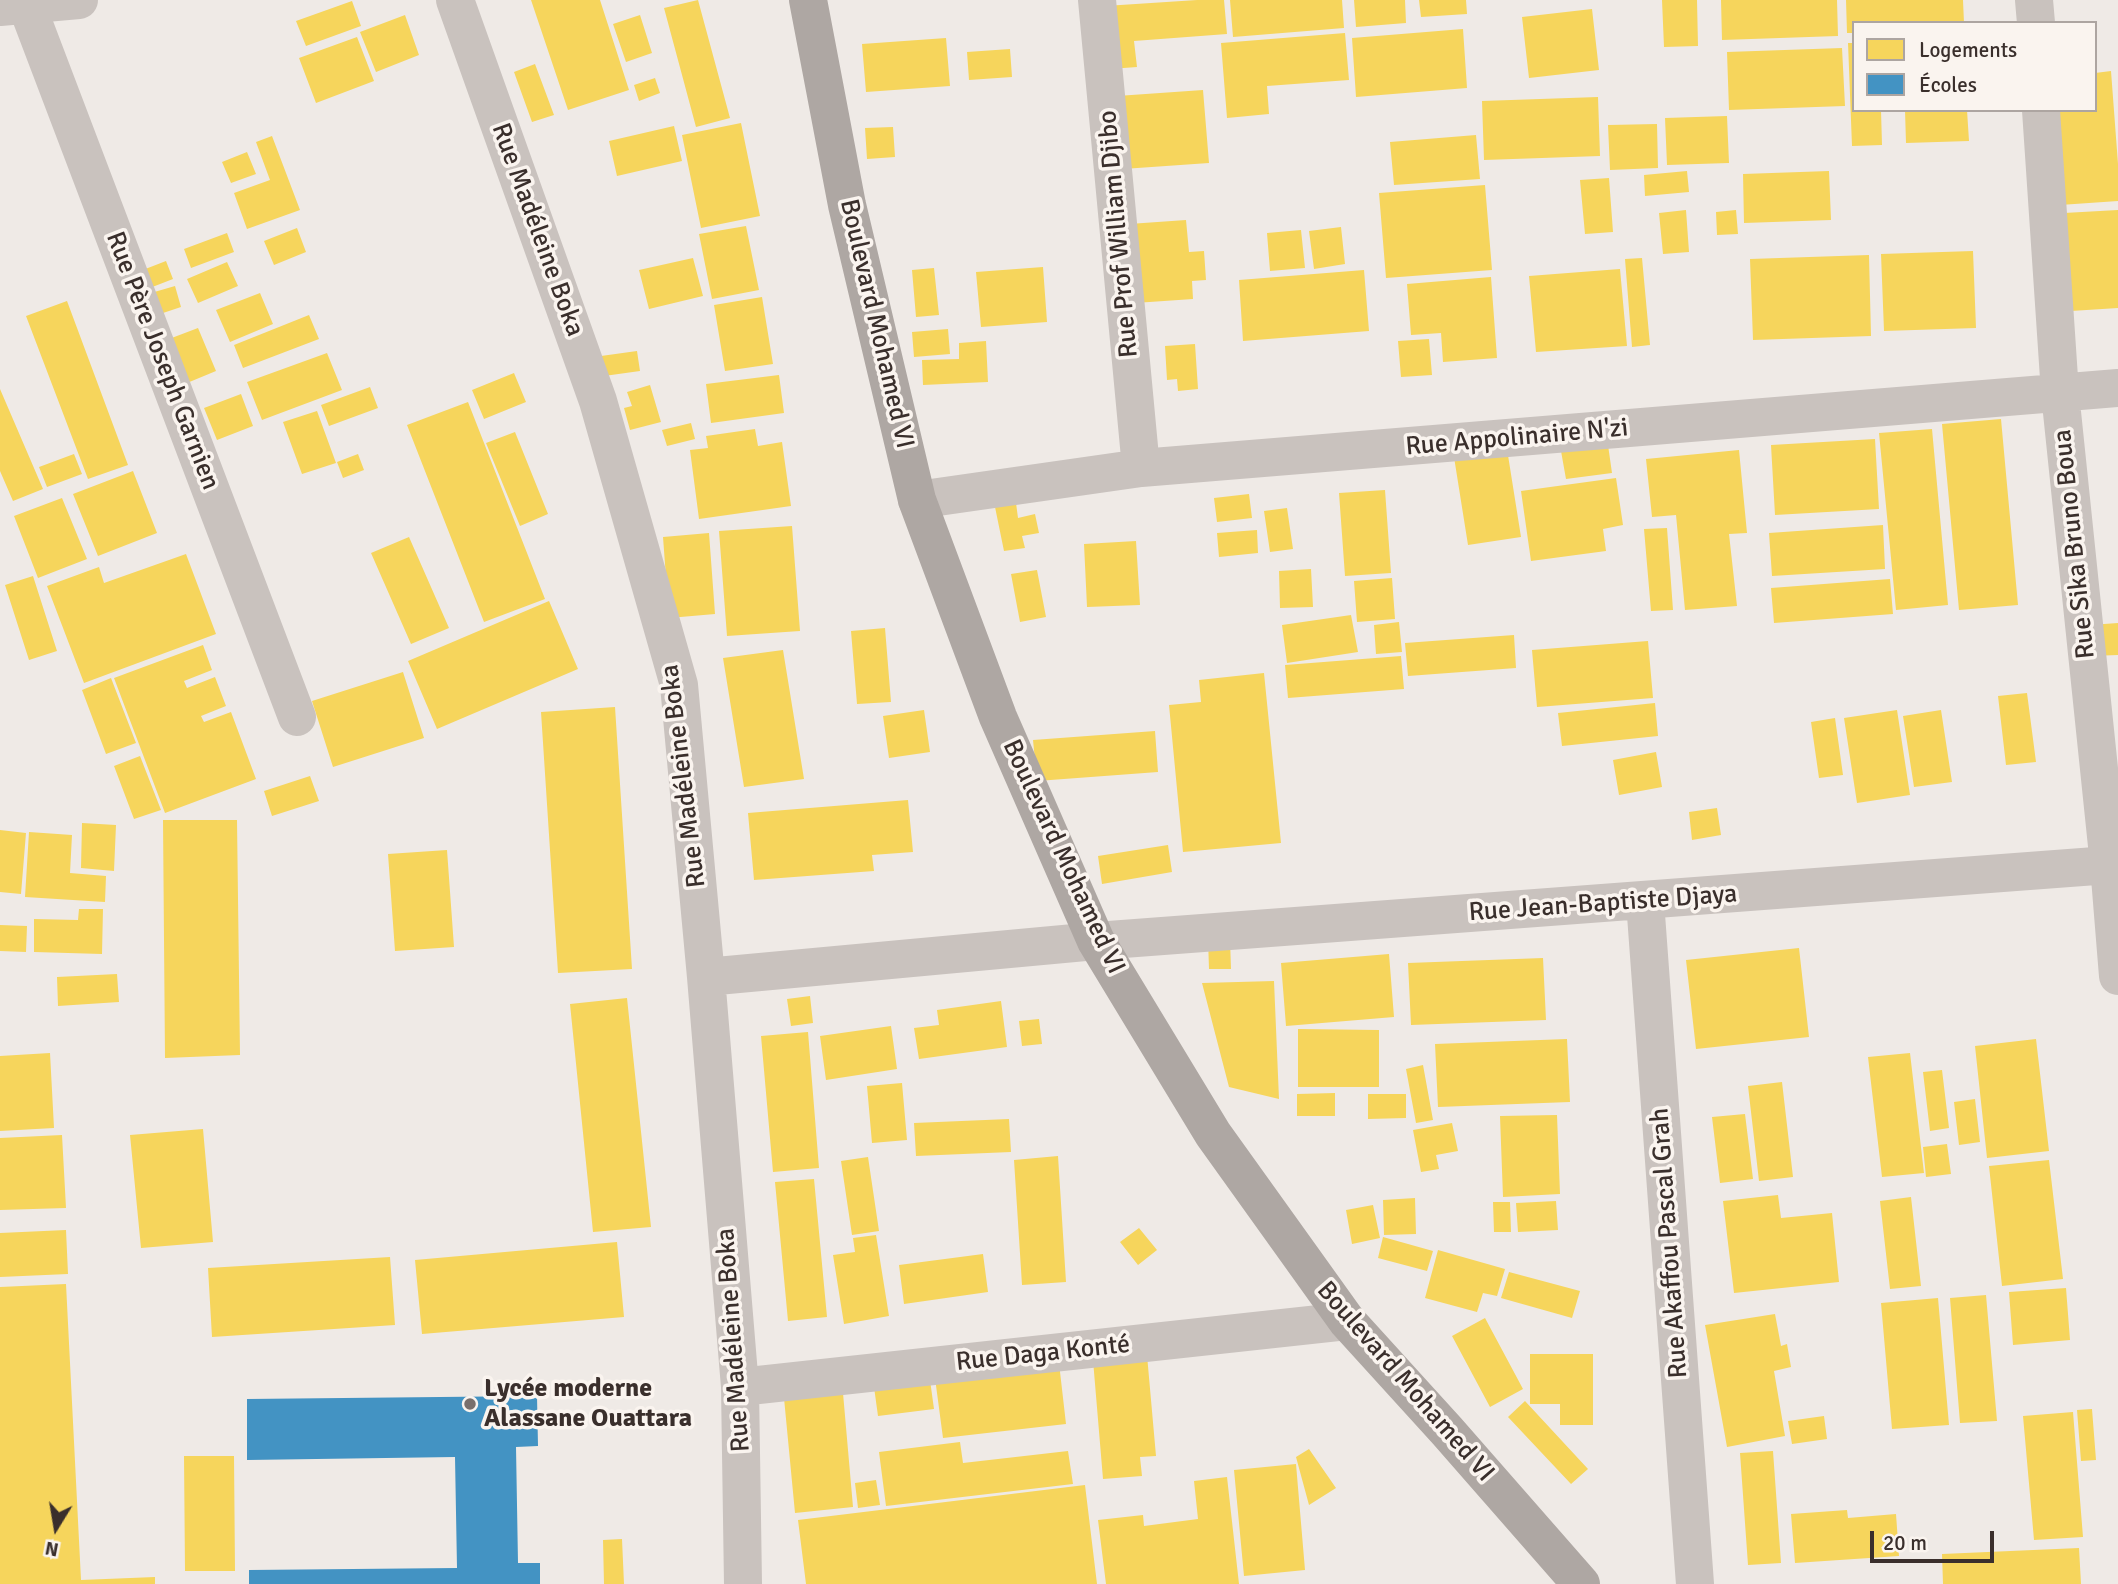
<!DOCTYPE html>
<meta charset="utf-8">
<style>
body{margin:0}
#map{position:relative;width:2118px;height:1584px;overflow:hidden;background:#efeae6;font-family:Signika,sans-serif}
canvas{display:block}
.legend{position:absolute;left:1852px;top:21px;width:245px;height:91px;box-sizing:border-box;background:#faf4ef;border:2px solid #ada5a1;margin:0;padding:9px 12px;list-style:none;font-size:21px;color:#3a2f2c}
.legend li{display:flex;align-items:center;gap:14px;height:35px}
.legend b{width:35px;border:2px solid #ada5a1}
.north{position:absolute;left:21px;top:1493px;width:70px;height:70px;-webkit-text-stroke:5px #faf4ef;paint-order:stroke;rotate:191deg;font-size:19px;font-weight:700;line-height:28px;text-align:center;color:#3a2f2c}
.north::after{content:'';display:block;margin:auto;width:24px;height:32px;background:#3a2f2c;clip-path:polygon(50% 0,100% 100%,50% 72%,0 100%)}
.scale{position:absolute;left:1870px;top:1531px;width:124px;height:32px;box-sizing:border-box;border:4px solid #3a2f2c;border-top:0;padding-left:9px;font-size:21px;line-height:24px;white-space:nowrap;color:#3a2f2c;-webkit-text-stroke:5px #faf4ef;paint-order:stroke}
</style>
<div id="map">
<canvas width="2118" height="1584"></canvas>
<ul class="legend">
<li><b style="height:19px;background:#f6d55c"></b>Logements</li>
<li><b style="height:19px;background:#4393c3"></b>Écoles</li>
</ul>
<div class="north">N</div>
<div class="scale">20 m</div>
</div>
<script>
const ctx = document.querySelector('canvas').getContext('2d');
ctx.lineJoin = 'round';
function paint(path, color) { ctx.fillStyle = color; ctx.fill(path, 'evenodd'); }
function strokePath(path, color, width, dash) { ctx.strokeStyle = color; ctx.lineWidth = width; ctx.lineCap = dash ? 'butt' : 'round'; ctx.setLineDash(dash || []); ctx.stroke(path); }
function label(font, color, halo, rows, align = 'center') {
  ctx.font = font + ' Signika,sans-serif'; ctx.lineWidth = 7; ctx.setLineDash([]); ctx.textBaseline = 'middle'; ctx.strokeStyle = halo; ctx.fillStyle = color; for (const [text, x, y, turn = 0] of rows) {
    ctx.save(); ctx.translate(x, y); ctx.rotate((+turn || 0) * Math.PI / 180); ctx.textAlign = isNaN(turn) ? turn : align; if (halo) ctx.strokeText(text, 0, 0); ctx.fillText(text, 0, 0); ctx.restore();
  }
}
const homes = new Path2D(`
 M531 0H600L629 90 568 110Z
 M698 0 730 118 696 127 664 8Z
 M1197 0H1224L1227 34 1134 41 1137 67 1110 69 1105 6Z
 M1230 0H1342L1344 28 1233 37Z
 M1354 0H1405L1406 23 1356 27Z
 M1419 0H1466L1467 14 1421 17Z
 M1662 0H1697L1698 46 1664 47Z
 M1721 0H1837L1838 36 1722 40Z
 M1846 0H1963L1964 23H1854V33H1847Z
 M352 1 361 26 306 46 296 21Z
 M1592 9 1599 70 1529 78 1522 17Z
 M405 15 419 55 376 72 360 32Z
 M640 15 652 53 626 62 613 24Z
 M1463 29 1467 88 1356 97 1352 38Z
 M1345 33 1349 80 1267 86 1269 114 1227 118 1221 43Z
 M357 37 374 81 316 103 299 58Z
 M946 38 950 86 866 92 862 44Z
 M1848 43H1854V110H1881L1882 145 1852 146Z
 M1842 48 1845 106 1729 110 1727 52Z
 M1010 49 1012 77 969 80 967 52Z
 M535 64 554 115 532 122 514 72Z
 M2111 71 2118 164V201L2060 205 2053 110H2095V73Z
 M655 78 660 93 639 101 634 85Z
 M1203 90 1209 163 1123 169 1117 96Z
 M1598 97 1600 156 1484 160 1482 101Z
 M1905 110H1967L1969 141 1906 143Z
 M1727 116 1729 163 1667 165 1665 118Z
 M741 123 760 216 701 228 682 135Z
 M1657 124 1658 168 1610 170 1608 125Z
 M674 126 682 161 617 176 609 141Z
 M893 127 895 157 867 159 865 128Z
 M1476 135 1480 179 1394 185 1390 142Z
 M272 136 300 210 247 229 234 193 270 180 256 142Z
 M247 152 256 174 231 183 222 162Z
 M1687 171 1689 192 1645 196 1644 175Z
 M1829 171 1831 220 1744 223 1743 174Z
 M1609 178 1613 232 1585 234 1580 180Z
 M1485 185 1492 270 1386 278 1379 193Z
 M1686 210 1689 252 1663 254 1659 213Z
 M1736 210 1738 234 1717 235 1716 212Z
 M2118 210V308L2071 311 2064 213Z
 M1186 220 1189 252 1204 251 1206 280 1192 281 1193 299 1135 303 1129 224Z
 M746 226 759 290 712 299 699 234Z
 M1341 227 1345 264 1314 269 1309 231Z
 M297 228 306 252 274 265 264 241Z
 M1301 230 1305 268 1270 271 1267 233Z
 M227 233 234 252 191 268 184 249Z
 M1973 251 1976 328 1884 331 1881 254Z
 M1869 255 1871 336 1753 340 1750 259Z
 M693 258 703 296 649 309 639 270Z
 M1642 258 1650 345 1632 347 1625 259Z
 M166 261 173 279 142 291 135 273Z
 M227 262 238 286 198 303 187 279Z
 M1043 267 1047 322 981 327 976 272Z
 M934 268 939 315 916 317 912 270Z
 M1620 269 1627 346 1536 352 1529 276Z
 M1364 270 1369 331 1243 341 1239 280Z
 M1491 277 1497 358 1443 362 1441 333 1411 335 1407 284Z
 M175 286 181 307 151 317 144 295Z
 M260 293 273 324 230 342 216 310Z
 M762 297 773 364 725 371 714 305Z
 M67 301 128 465 88 479 26 316Z
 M309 315 319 339 243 368 234 345Z
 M198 328 216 371 187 383 169 339Z
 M948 329 950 354 914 357 912 332Z
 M1429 339 1432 375 1401 377 1398 341Z
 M986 341 988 382 923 385 922 360 959 359V343Z
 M1195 344 1198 389 1178 391 1177 379 1167 380 1165 346Z
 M637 351 640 371 604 376 601 356Z
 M327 353 342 390 262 420 247 382Z
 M514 373 526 402 484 419 472 390Z
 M779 375 784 413 711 423 706 384Z
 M650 385 661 422 630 430 624 408 632 406 627 392Z
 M370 387 378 408 329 426 321 405Z
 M0 389 43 489 13 501 0 471Z
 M241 394 253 426 217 440 204 408Z
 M468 402 545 599 484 622 407 425Z
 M317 411 336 463 302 474 283 422Z
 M2001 419 2018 605 1959 610 1942 424Z
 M691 423 695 439 667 446 662 430Z
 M755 429 758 446 782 442 791 506 699 519 690 450 708 448 706 436Z
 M1932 429 1948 605 1896 610 1879 433Z
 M515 432 548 514 520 526 486 443Z
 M1875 439 1879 509 1775 515 1771 445Z
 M1608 445 1612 473 1566 479 1561 451Z
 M1507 449 1521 537 1468 545 1454 457Z
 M1739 450 1747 533 1729 534 1737 606 1685 610 1676 515 1652 517 1646 459Z
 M74 454 82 474 47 487 39 467Z
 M358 454 364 470 343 478 337 462Z
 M133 471 157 533 98 556 73 494Z
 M1616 478 1623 525 1603 529 1606 551 1531 561 1521 491Z
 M1385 490 1391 573 1345 576 1339 493Z
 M1249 494 1252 518 1217 522 1214 498Z
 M62 498 87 559 38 578 14 516Z
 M1016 503 1018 518 1035 514 1039 533 1022 536 1025 548 1004 551 995 507Z
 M1287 508 1293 549 1270 552 1264 511Z
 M1883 525 1885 569 1772 576 1769 533Z
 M792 526 800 631 727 636 719 531Z
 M1667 528 1673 610 1651 611 1644 529Z
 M1257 530 1258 553 1219 557 1217 533Z
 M709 533 715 614 669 618 663 537Z
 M409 537 449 628 411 644 371 553Z
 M1136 541 1140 605 1087 607 1084 544Z
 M186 554 216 634 84 683 47 586 99 567 104 583Z
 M1311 569 1313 607 1280 608 1279 571Z
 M1037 570 1046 617 1020 622 1011 574Z
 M33 576 57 651 29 660 5 585Z
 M1392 578 1395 619 1357 622 1354 581Z
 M1890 579 1893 614 1774 623 1771 588Z
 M549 601 578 669 437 729 408 661Z
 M1351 615 1358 652 1287 663 1282 625Z
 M1399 622 1402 652 1376 654 1374 625Z
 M2118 623V655L2091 656 2090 625Z
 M885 628 891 702 857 704 851 631Z
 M1514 635 1516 668 1408 676 1405 643Z
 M1648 641 1653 698 1537 707 1532 650Z
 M203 645 212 670 184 681 187 688 215 677 226 706 201 716 204 722 231 712 256 779 165 813 114 678Z
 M783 650 804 779 744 787 723 658Z
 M1401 656 1404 689 1288 698 1285 665Z
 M403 672 424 738 333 767 312 701Z
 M1264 673 1281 843 1183 852 1169 705 1201 702 1199 680Z
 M111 678 136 743 106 754 82 690Z
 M2027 693 2036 762 2006 765 1998 696Z
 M1655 703 1658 736 1562 746 1558 713Z
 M615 707 632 969 558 973 541 712Z
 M924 710 930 752 889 758 883 716Z
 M1897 710 1910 795 1857 803 1844 718Z
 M1941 710 1952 782 1914 787 1903 716Z
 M1835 718 1843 775 1819 778 1811 722Z
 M1155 731 1158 772 1037 781 1033 740Z
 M1656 752 1662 787 1619 795 1613 760Z
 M140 756 161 810 134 819 114 766Z
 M310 776 319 801 272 816 264 791Z
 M908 800 913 852 872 855 874 871 754 880 748 813Z
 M1717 808 1721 835 1692 840 1689 812Z
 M163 820H237L240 1055 165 1058Z
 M82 823 116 825 114 871 81 868Z
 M0 830 26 833 21 894 0 892Z
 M29 832 72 835 70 873 106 876 105 902 25 897Z
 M1168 845 1172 872 1102 884 1098 856Z
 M447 850 454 947 395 951 388 854Z
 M79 909H103L102 954 34 952V919L78 920Z
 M0 925 27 926 26 952 0 951Z
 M1208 939H1230L1231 969H1209Z
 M1799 948 1809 1037 1696 1049 1686 960Z
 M1389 954 1394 1017 1286 1026 1281 963Z
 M1543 958 1546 1020 1411 1025 1408 963Z
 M117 974 119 1002 58 1006 57 977Z
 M1274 981 1279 1099 1229 1087 1202 983Z
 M810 996 813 1023 791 1026 787 999Z
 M627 998 651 1227 593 1232 570 1004Z
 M1001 1001 1007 1047 919 1059 914 1028 939 1025 937 1010Z
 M1039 1019 1042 1044 1022 1046 1019 1021Z
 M891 1026 897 1069 826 1080 820 1036Z
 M1298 1029 1379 1030V1087H1298Z
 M808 1032 819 1168 773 1172 761 1036Z
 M1567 1039 1570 1102 1438 1107 1435 1044Z
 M2036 1039 2049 1151 1987 1158 1975 1046Z
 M50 1053 54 1128 0 1131V1056Z
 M1910 1053 1924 1173 1882 1177 1868 1057Z
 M1423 1065 1433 1120 1416 1123 1406 1069Z
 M1942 1070 1949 1128 1930 1131 1923 1072Z
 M1782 1082 1793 1177 1759 1181 1748 1086Z
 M902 1083 907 1140 872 1143 867 1086Z
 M1335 1093V1116H1297V1094Z
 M1368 1094H1406V1118L1368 1119Z
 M1975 1099 1980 1142 1959 1145 1954 1102Z
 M1745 1114 1753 1179 1720 1183 1712 1117Z
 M1557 1115 1560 1194 1503 1197 1500 1116Z
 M1009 1119 1011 1152 916 1156 914 1123Z
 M1452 1123 1458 1151 1436 1155 1439 1169 1421 1172 1413 1130Z
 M203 1129 213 1242 141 1248 130 1135Z
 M62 1135 66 1208 0 1210V1138Z
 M1947 1144 1951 1174 1926 1177 1923 1147Z
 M1058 1156 1066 1282 1022 1285 1014 1160Z
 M868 1157 879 1231 852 1235 841 1161Z
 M2049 1160 2063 1279 2002 1286 1989 1166Z
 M814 1179 827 1317 788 1321 775 1182Z
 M1778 1195 1781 1218 1832 1213 1839 1282 1734 1293 1723 1201Z
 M1911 1197 1921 1286 1890 1289 1880 1201Z
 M1415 1198 1416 1234 1384 1235 1383 1200Z
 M1556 1201 1558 1230 1518 1232 1516 1203Z
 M1493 1202H1510L1511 1232H1494Z
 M1373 1205 1380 1238 1352 1244 1346 1210Z
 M1139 1228 1157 1250 1138 1265 1120 1242Z
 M66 1230 68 1274 0 1277V1233Z
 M876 1235 889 1316 844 1324 833 1255 855 1252 853 1238Z
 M1383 1237 1433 1251 1427 1271 1378 1258Z
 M617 1242 624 1317 422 1334 415 1260Z
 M1438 1250 1505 1269 1497 1296 1483 1293 1477 1312 1425 1298Z
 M983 1254 988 1292 904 1304 899 1265Z
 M390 1257 395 1325 212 1337 208 1268Z
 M1509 1272 1580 1291 1572 1318 1501 1298Z
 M66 1284 81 1580 155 1577V1584H0V1287Z
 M2066 1288 2070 1340 2013 1345 2009 1292Z
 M1986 1295 1997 1421 1960 1423 1950 1298Z
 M1938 1298 1949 1425 1892 1429 1881 1303Z
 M1775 1314 1781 1346 1787 1344 1791 1367 1774 1371 1785 1436 1727 1447 1705 1325Z
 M1485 1318 1523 1389 1490 1407 1452 1336Z
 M1530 1354H1593V1425H1560V1404H1530Z
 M1147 1355 1156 1456 1140 1457 1142 1476 1103 1479 1093 1360Z
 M1059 1363 1066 1424 943 1438 935 1378Z
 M930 1380 934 1409 878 1416 874 1387Z
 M843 1393 853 1507 795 1513 784 1398Z
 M1525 1401 1588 1469 1571 1484 1508 1417Z
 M2092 1409 2096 1460 2081 1461 2077 1410Z
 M2073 1412 2083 1537 2034 1540 2023 1416Z
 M1824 1416 1827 1439 1792 1444 1788 1421Z
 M960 1442 963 1463 1068 1451 1073 1484 886 1506 879 1452Z
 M1309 1449 1336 1488 1309 1505 1296 1457Z
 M1773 1451 1781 1563 1748 1565 1740 1453Z
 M184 1456H234L235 1571H185Z
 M1296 1464 1305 1570 1244 1576 1234 1470Z
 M1227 1477 1239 1584H1106L1098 1520 1143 1515 1144 1526 1198 1519 1194 1481Z
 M876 1480 880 1505 858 1508 855 1483Z
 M1085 1485 1097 1584H806L798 1520Z
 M1847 1510 1848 1518 1896 1514 1899 1556 1795 1563 1791 1514Z
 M622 1539 624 1584H604L603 1540Z
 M2079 1548 2081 1584H1943L1942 1554Z`);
const schools = new Path2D(`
 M537 1396 538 1446 516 1447 518 1563H540V1584H249V1570L457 1568 455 1457 247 1460V1399Z`);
const minor = new Path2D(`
 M455 0 598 401 679 685 706 977 740 1387 743 1584
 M1097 0 1141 468
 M2034 0 2036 23
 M27 6 297 717
 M0 7 79 0
 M2041 110 2060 393 2109 865 2118 976
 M917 500 1141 468 2118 388
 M1645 901 1695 1584
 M706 977 1096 941 2109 865
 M740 1387 1347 1321`);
const major = new Path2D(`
 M808 0 847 205 917 500 998 717 1096 941 1213 1134 1347 1321 1447 1431 1581 1584`);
const markers = [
 [470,1404,7,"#79706d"]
];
const streetNames = [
 ["Rue Madéleine Boka",537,230,70],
 ["Rue Prof William Djibo",1119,234,-95],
 ["Boulevard Mohamed VI",876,324,77],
 ["Rue Père Joseph Garnien",162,361,69],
 ["Rue Appolinaire N'zi",1517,438,-5],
 ["Rue Sika Bruno Boua",2075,544,-96],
 ["Rue Madéleine Boka",684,776,-97],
 ["Boulevard Mohamed VI",1063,857,65],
 ["Rue Jean-Baptiste Djaya",1603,904,-4],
 ["Rue Akaffou Pascal Grah",1670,1243,-94],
 ["Rue Madéleine Boka",734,1340,-94],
 ["Rue Daga Konté",1043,1354,-6],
 ["Boulevard Mohamed VI",1405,1382,49]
];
const poiNames = [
 ["Lycée moderne",484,1389],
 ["Alassane Ouattara",484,1419]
];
paint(homes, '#f6d55c');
paint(schools, '#4393c3');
strokePath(minor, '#c9c2be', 38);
strokePath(major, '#aea7a3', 38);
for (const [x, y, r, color] of markers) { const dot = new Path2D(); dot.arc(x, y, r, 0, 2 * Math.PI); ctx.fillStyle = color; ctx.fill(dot); strokePath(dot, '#faf4ef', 2.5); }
label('26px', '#3a2f2c', '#faf4ef', streetNames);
label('bold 26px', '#3a2f2c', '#faf4ef', poiNames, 'left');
</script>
